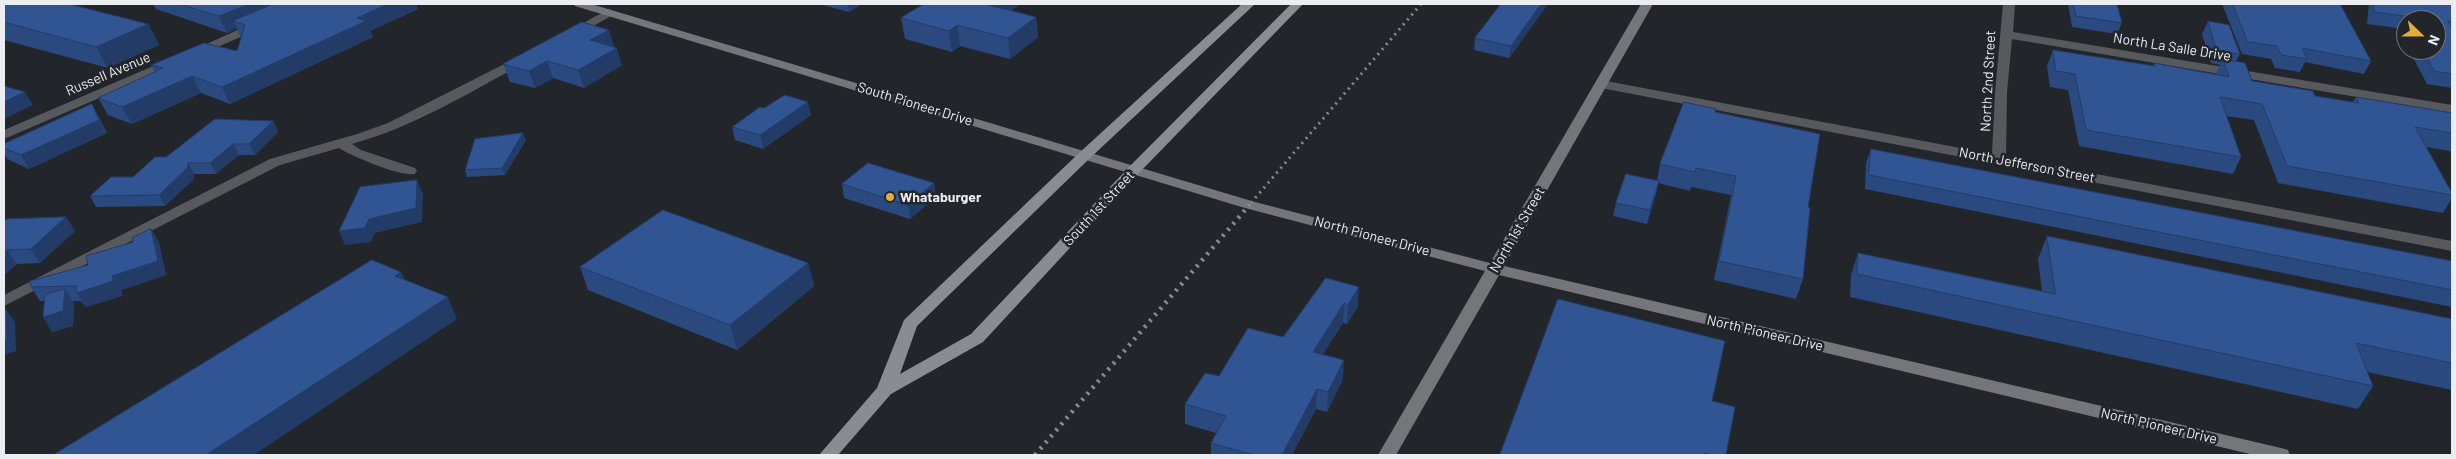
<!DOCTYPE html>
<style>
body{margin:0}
#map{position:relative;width:2456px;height:459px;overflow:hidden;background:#22252a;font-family:Barlow,sans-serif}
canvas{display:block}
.frame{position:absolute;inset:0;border:5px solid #ebedf0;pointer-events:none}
.north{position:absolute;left:2396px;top:10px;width:50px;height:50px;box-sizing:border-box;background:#22252a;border:1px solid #727579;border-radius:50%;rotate:112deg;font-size:14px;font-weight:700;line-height:20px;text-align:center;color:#ebedf0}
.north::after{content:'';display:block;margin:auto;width:18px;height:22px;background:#e7ac37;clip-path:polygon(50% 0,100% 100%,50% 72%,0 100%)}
</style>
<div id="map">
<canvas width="2456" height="459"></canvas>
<div class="frame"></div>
<div class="north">N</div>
</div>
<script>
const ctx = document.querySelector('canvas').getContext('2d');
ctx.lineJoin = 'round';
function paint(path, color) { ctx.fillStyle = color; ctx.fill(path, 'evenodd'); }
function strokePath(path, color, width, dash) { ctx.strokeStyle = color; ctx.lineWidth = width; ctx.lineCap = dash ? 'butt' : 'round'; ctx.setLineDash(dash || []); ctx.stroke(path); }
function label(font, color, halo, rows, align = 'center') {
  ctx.font = font + ' Barlow,sans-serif'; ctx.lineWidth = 5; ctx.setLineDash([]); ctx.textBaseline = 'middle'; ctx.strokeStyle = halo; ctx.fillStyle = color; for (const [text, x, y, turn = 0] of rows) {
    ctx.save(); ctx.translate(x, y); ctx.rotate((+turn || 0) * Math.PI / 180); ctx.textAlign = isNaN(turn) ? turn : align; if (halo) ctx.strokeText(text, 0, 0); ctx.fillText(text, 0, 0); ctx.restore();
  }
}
const street = new Path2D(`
 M2003 4H2015L2013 32 2452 105V113L2012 39 2007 93 2006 157 2452 241V251L1601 88 1595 84 1601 80 1992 154 1995 93Z
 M609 9 613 11V15L575 36 571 37 565 33Z
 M257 21 263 25 261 28 197 56 193 57 187 53Z
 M522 55 526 56 528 59 526 62C470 92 414 127 352 144L361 150 415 168 417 171 415 174C401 177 351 156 339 148L280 165 4 306V295L270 159 357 134 388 123Z
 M172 58 176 59 178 62 176 65 4 139V130Z`);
const secondary = new Path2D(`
 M573 4H591L1255 202 1490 263 1641 4H1653L1504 266 2281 448 2288 450 2290 455H2254L1499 275 1396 455H1378L1485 271 1245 208 575 6Z`);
const primary = new Path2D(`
 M1242 4H1255L1089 159 917 326 900 374 971 334 1129 167 1291 4H1303L1139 173 983 342 891 394 838 455H819L877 388 904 320 1079 153Z`);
const railFar1 = new Path2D(`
 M1251 203 1421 4`);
const rail = new Path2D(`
 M1035 455 1252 202`);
const wall = new Path2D(`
 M4 4 148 24 159 45 108 68 4 40Z
 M153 4H416L418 9 370 31 373 37 230 104 201 93 132 124 108 115 98 98 155 72 151 65 237 51 241 38 237 28 227 33 156 9Z
 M819 4H862L849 12Z
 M924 4H1020L1011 10 1036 17 1038 37 1010 59 960 46 952 52 905 39 901 18Z
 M1501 4H1548L1509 58 1474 50 1475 38Z
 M2068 4H2117L2122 23 2117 34 2072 27Z
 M2222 4H2340L2371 61 2364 74 2305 62 2300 72 2275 68 2271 59 2242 54Z
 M2369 4H2452V88L2427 84 2409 50H2436V20H2406V44L2397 28 2367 24Z
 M2208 21 2240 54 2236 61 2252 81 2315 96 2353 102 2356 97 2452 113V155L2450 151 2426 147 2452 195V198L2443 213 2278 183 2254 120 2226 116 2241 157 2233 174 2079 146 2068 90 2050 87 2047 66 2053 50 2153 66 2154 63 2215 75 2220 65 2211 63 2202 34Z
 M609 30 614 47 622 65 584 88 553 78 535 88 510 82 503 64Z
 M92 104 99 117 107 133 29 169 7 159 4 154V144Z
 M764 108 811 115 763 149 735 140 732 127Z
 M1715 113 1808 207 1803 279 1796 299 1714 280 1731 195 1691 187 1690 191 1658 183 1656 194 1647 224 1613 216 1616 203 1657 180 1660 164Z
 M273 121 278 132 255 155H239L216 174H194V179L165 206 96 207 90 196 133 177 166 157Z
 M526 140 505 175 467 177 465 170Z
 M1871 149 2452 261V307L1865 189 1866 163Z
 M934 183 936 197 910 219 844 198 842 184Z
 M66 217 75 231 40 263 17 264 4 275V221Z
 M151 229 159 243 166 275 121 290 122 296 86 307 81 301H73L74 304 73 326 52 332 44 301H40L31 287 88 265 133 242Z
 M2047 236 2452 319V391V390L2367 372 2373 386 2358 409 1850 297 1851 275 1858 253 2042 291 2038 259Z
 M808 263 814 286 737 350 588 290 580 267Z
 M1326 278 1358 306 1347 324 1343 323 1323 354 1343 379 1327 412 1316 409 1292 455H1211V443L1216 433 1185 424V404L1219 376 1283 337Z`);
const shadedWall = new Path2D(`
 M249 4H294L233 21 237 28 227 33 219 16Z
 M388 4H416L418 9 370 31 373 37 230 104 222 87 357 18Z
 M848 4H862L849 12Z
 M990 4H1020L991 25 988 5Z
 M1541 4H1548L1509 58 1511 46Z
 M1036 17 1038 37 1010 59 1008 38Z
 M148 24 159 45 108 68 96 47Z
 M957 25 960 46 952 52 949 31Z
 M609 30 614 47 590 40Z
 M617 48 622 65 584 88 578 70Z
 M547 61 553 78 535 88 529 71Z
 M192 76 201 93 132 124 122 107Z
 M25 92 33 105 4 119V102Z
 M808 102 811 115 763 149 760 135Z
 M92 104 99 117 107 133 29 169 21 155Z
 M273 121 278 132 255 155 249 144Z
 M523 133 526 140 505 175 502 168Z
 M233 144 239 155 216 174 210 163Z
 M188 163 194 174V179L165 206 159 195Z
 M417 180 423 194 422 222 375 233 371 242 345 245 339 231 369 219Z
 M1659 181 1656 194 1647 224 1650 210Z
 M934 183 936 197 910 219 908 205Z
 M66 217 75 231 40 263 31 249Z
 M151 229 159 243 166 275 121 290 122 296 86 307 77 293Z
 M7 250 17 264 4 275V253Z
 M808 263 814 286 737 350 730 325Z
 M401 272 411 293 395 276Z
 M1359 287 1358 306 1347 324 1348 305Z
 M65 289 74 304 73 326 52 332 43 317Z
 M448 297 457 319 254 455H206Z
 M1344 303 1343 323 1312 371 1313 352Z
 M6 310 15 322 16 351 4 355V340Z
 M1344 360 1343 379 1327 412 1328 392Z
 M1317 389 1316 409 1292 455H1282Z`);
const building = new Path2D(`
 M4 4H69L148 24 96 47 4 22Z
 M180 4H249L219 16Z
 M273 4H388L357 18 366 21 222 87 192 76 122 107 98 98 163 68 151 65 204 43 237 51 245 25 233 21Z
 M924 4H990L988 5 1036 17 1008 38 957 25 949 31 901 18Z
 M1501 4H1541L1511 46 1475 38Z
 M2074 4H2117L2122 23 2076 16Z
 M2233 4H2340L2371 61 2302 48 2307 59 2281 55 2277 46 2248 42Z
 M2374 4H2452V22L2448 21 2452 28V74L2434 71 2423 50H2436V20H2406L2404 16 2374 12Z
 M2208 21 2229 25 2240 54 2217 51Z
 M582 22 609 30 590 40 617 48 578 70 547 61 529 71 503 64Z
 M2053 50 2155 66 2154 63 2229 77 2223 59 2245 63 2252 81 2313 91 2315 96 2359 103 2356 97 2452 113V133L2415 127 2452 193V195L2287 166 2262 104 2220 97 2241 157 2086 130 2075 74 2056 71Z
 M4 86 25 92 4 102Z
 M785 95 808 102 760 135 732 127 760 107 764 108Z
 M1684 102 1716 109 1715 112 1820 134 1808 207 1810 208 1803 279 1719 261 1736 176 1696 168 1695 172 1660 164Z
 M92 104 99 120 21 155 4 148V144Z
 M215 119 273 121 249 144H233L210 163H188V167L159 195 90 196 111 177H133L155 157H166Z
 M523 133 502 168 465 170 475 139Z
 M1871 149 2452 261V290L1869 175Z
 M868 163 934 183 908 205 842 184Z
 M1626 174 1659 181 1650 210 1616 203Z
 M417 180 416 208 369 219 365 228 339 231 360 187Z
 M663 210 808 263 730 325 580 267Z
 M66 217 31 249 7 250 4 253V221L7 219Z
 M151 229 158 261 112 276 113 281 77 293 76 286 31 287 30 281 88 265 86 256 133 242 132 238Z
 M2047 236 2452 319V363L2356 343 2373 386 1857 274 1858 253 2055 294Z
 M372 260 401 272 395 276 448 297 206 455H57L55 454Z
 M1326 278 1359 287 1348 305 1344 303 1313 352 1344 360 1328 392 1317 389 1282 455H1254L1211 443 1226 416 1185 404 1205 373 1219 376 1248 328 1283 337Z
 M65 289 63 311 43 317 45 295Z
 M1558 299 1725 341 1712 401 1735 407 1726 455H1712L1704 453V455H1500Z
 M4 310H6L7 339 4 340Z`);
const markers = [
 [890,197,5,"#e7ac37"]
];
const streetNames = [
 ["North La Salle Drive",2172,47,9],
 ["Russell Avenue",108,74,-23],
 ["North 2nd Street",1988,81,-87],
 ["South Pioneer Drive",915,104,17],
 ["North Jefferson Street",2027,165,11],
 ["South 1st Street",1099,208,-47],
 ["North 1st Street",1517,230,-60],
 ["North Pioneer Drive",1372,236,15],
 ["North Pioneer Drive",1765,333,13],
 ["North Pioneer Drive",2159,426,13]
];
const poiNames = [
 ["Whataburger",900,197]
];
paint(street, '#57595c');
paint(secondary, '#74767a');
paint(primary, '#898d92');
strokePath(railFar1, '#86898d', 3, [2, 4.5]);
strokePath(rail, '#86898d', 4.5, [2.5, 5.5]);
paint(wall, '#2a497e');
paint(shadedWall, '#223c67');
paint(building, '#315593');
strokePath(building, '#223c67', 1);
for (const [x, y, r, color] of markers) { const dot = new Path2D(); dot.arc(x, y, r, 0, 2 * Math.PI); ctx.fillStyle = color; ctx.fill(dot); strokePath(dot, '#22252a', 2); }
label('14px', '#ebedf0', '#22252a', streetNames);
label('bold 14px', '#ebedf0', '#22252a', poiNames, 'left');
</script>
